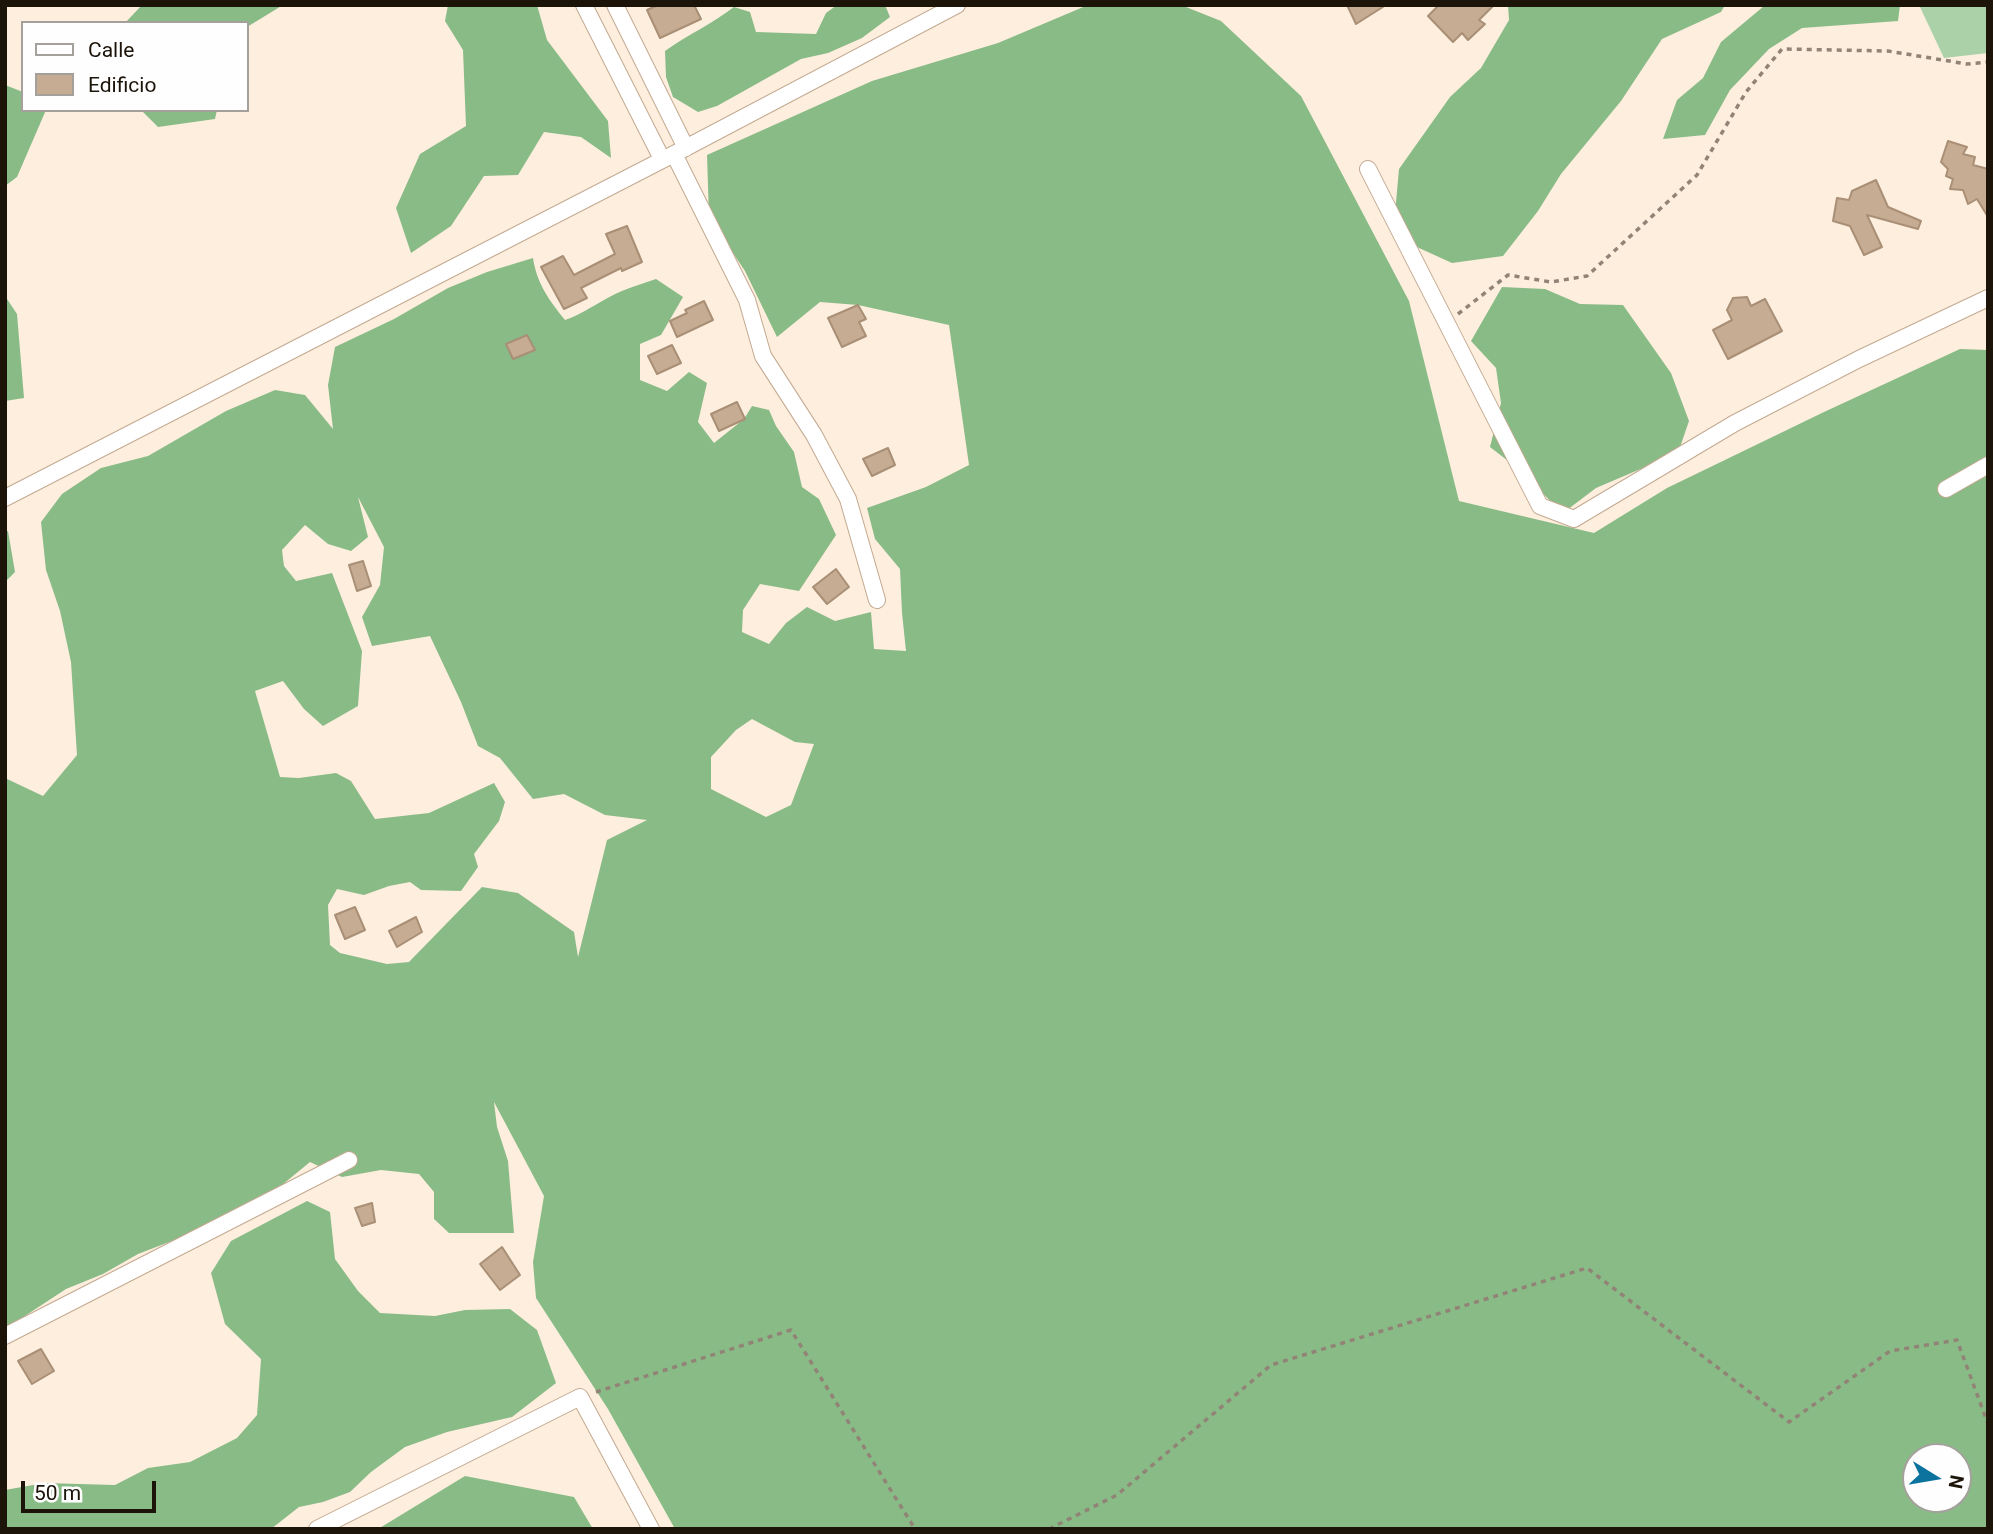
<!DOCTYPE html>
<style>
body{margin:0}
#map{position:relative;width:1993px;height:1534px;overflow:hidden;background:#feeede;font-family:Roboto,sans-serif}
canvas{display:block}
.frame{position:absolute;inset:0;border:7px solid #1c1309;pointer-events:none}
.legend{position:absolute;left:21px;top:21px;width:228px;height:91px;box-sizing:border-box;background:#fefefe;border:2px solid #a4a09c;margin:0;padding:9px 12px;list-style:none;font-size:21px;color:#1c1309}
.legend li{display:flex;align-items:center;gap:14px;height:35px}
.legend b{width:35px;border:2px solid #a4a09c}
.north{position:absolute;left:1902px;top:1443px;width:70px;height:70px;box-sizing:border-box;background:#fefefe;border:2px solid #a4a09c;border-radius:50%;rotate:101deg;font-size:19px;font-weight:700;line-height:28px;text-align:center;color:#1c1309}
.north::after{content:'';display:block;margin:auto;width:24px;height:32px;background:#0c739f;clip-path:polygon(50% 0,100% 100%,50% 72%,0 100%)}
.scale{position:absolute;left:21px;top:1481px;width:135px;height:32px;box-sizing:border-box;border:4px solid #1c1309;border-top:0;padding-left:9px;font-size:21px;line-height:24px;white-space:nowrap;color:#1c1309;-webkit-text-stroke:5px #fefefe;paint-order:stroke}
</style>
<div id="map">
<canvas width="1993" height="1534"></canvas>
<div class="frame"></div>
<ul class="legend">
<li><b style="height:9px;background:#fff"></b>Calle</li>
<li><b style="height:19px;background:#c6ac93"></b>Edificio</li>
</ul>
<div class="north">N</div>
<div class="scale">50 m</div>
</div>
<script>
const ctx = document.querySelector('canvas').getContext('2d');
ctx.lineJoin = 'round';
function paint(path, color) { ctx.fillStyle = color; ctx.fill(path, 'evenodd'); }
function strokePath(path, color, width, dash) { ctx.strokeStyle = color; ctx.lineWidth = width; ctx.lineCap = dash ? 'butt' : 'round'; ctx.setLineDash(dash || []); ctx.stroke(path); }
const green = new Path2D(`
 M1919 5H1988V53L1944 58Z`);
const forest = new Path2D(`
 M142 5H283L247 27V23H125Z
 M448 5H537L547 40 608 121 611 158 581 137 544 132 518 175 484 176 451 226 411 253 396 208 420 154 466 126 463 50 445 21Z
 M837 5H885L890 17 862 38 828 53 801 59 717 106 698 112 673 97 666 77 665 51C687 35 712 24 734 7L750 12 756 32 816 34 826 13Z
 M1088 5H1181L1221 21 1301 96 1409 301 1459 501 1594 533 1667 488 1824 412 1960 349 1988 350V1529H675L608 1409 536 1298 533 1262 544 1196 494 1102 497 1127 508 1161 514 1233H449L434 1219V1192L419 1174 381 1170 342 1177 310 1162 271 1194 177 1239 138 1254 103 1274 66 1289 5 1329V778L43 796 77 755 71 662 60 611 46 570 41 522 62 494 101 468 148 456 226 411 275 390 305 395 333 429 328 385 335 347 394 319 448 288 487 272 533 258C537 284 549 300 565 320 580 315 591 307 604 300 621 290 638 285 656 279L683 297 661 335 640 344V380L667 391 689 372 707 383 698 422 714 443 744 419 752 406 769 410 776 426 794 452 802 487 819 499 836 535 799 591 760 584 743 610 742 632 769 644 786 623 807 607 835 621 871 612 874 649 906 651 902 613 900 569 875 539 867 508 926 487 969 465 949 325 858 305 820 302 777 337 745 271 709 217 707 155 872 81 998 43ZM358 497 384 547 380 585 362 617 372 646 430 636 461 702 478 746 500 758 533 799 564 794 605 815 647 820 607 840 578 957 574 932 518 893 482 887 409 962 387 964 340 953 330 945 328 905 337 889 364 895 389 886 410 882 421 890 461 891 478 867 474 854 499 821 505 802 494 783 429 813 375 819 351 781 336 773 299 778 280 777 255 691 283 681 304 709 323 726 358 706 362 651 332 573 296 581 284 566 282 550 305 525 328 544 351 551 368 537ZM752 719 795 742 814 744 791 805 766 817 711 789V757L736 730ZM1916 1457H1958V1499H1916Z
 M1508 5H1725L1721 12 1662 39 1621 101 1561 174 1538 211 1503 256 1452 263 1419 248 1394 225 1399 169 1450 97 1481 68 1509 20Z
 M1900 5 1898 21 1802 28 1769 49 1730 90 1705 135 1663 139 1677 100 1703 78 1721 42 1764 6Z
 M5 85 23 92V110H46L17 177 5 186Z
 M141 110H217L215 119 158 127Z
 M1502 287 1545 289 1580 304 1623 305 1671 373 1689 421 1678 453 1596 488 1563 513 1512 464 1490 447 1501 403 1496 368 1471 341Z
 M5 296 17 314 24 398 5 401Z
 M8 531 15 572 5 582V532Z
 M307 1201 330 1212 335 1259 358 1291 380 1313 435 1316 465 1310 510 1309 537 1330 556 1383 512 1417 447 1432 405 1447 371 1472 350 1492 323 1502 299 1507 271 1529H5V1490L44 1483 115 1485 148 1468 190 1462 237 1438 257 1415 261 1359 225 1324 211 1273 231 1241Z
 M465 1476 574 1497 593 1529H378Z`);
const building = new Path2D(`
 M658 5H694L701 19 660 38 647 10Z
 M1347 5H1386L1356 24Z
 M1439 5H1494L1479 20 1485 24 1468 40 1462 33 1453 42 1428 16Z
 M1948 141 1967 147 1963 154 1975 157 1973 165 1988 169V217L1977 199 1968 204 1963 190 1950 189 1953 179 1946 176 1948 169 1941 162Z
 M1876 180 1888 207 1921 221 1918 229 1867 215 1882 247 1864 255 1850 226 1833 221 1837 198 1849 200 1852 191Z
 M627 226 642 262 622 271 621 268 581 288 587 298 564 309 541 267 563 256 574 275 615 254 606 234Z
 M1747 297 1751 306 1765 299 1782 331 1728 359 1713 330 1732 320 1727 310 1733 298Z
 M704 301 713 320 677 337 670 321 687 313 685 310Z
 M858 305 866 319 859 322 866 336 842 347 828 318Z
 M527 335 535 350 513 359 506 344Z
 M672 345 681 363 657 374 648 356Z
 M737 402 745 419 719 431 711 414Z
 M888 448 895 465 872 476 863 459Z
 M363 561 371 586 357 591 349 565Z
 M836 569 849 587 827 604 813 587Z
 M355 907 365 930 345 939 335 915Z
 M416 917 422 932 397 947 389 931Z
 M372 1203 375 1222 362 1226 355 1208Z
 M502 1247 520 1275 500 1290 480 1264Z
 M41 1349 54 1371 32 1384 18 1361Z`);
const path = new Path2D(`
 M1458 314 1508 275 1551 282 1587 276 1697 175 1746 92 1782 49 1888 51 1967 64 1988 62
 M596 1392 791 1330 915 1529
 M1049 1529 1117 1495 1271 1365 1587 1268 1789 1422 1890 1351 1957 1340 1988 1424`);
const street = new Path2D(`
 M584 5 662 159
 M615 5 686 148
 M674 154 747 300 763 356 814 435 848 499 877 600
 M1368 169 1540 506 1574 519 1735 423 1859 359 1988 298
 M1946 489 1988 465
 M5 498 674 154 957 5
 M5 1336 349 1160
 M317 1529 580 1397 651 1529`);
paint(green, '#abd1a9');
paint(forest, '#89bb87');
paint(building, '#c6ac93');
strokePath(building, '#a88f76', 2);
strokePath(street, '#c3a990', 18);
strokePath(path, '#918477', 3.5, [5, 5]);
strokePath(street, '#fff', 16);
</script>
